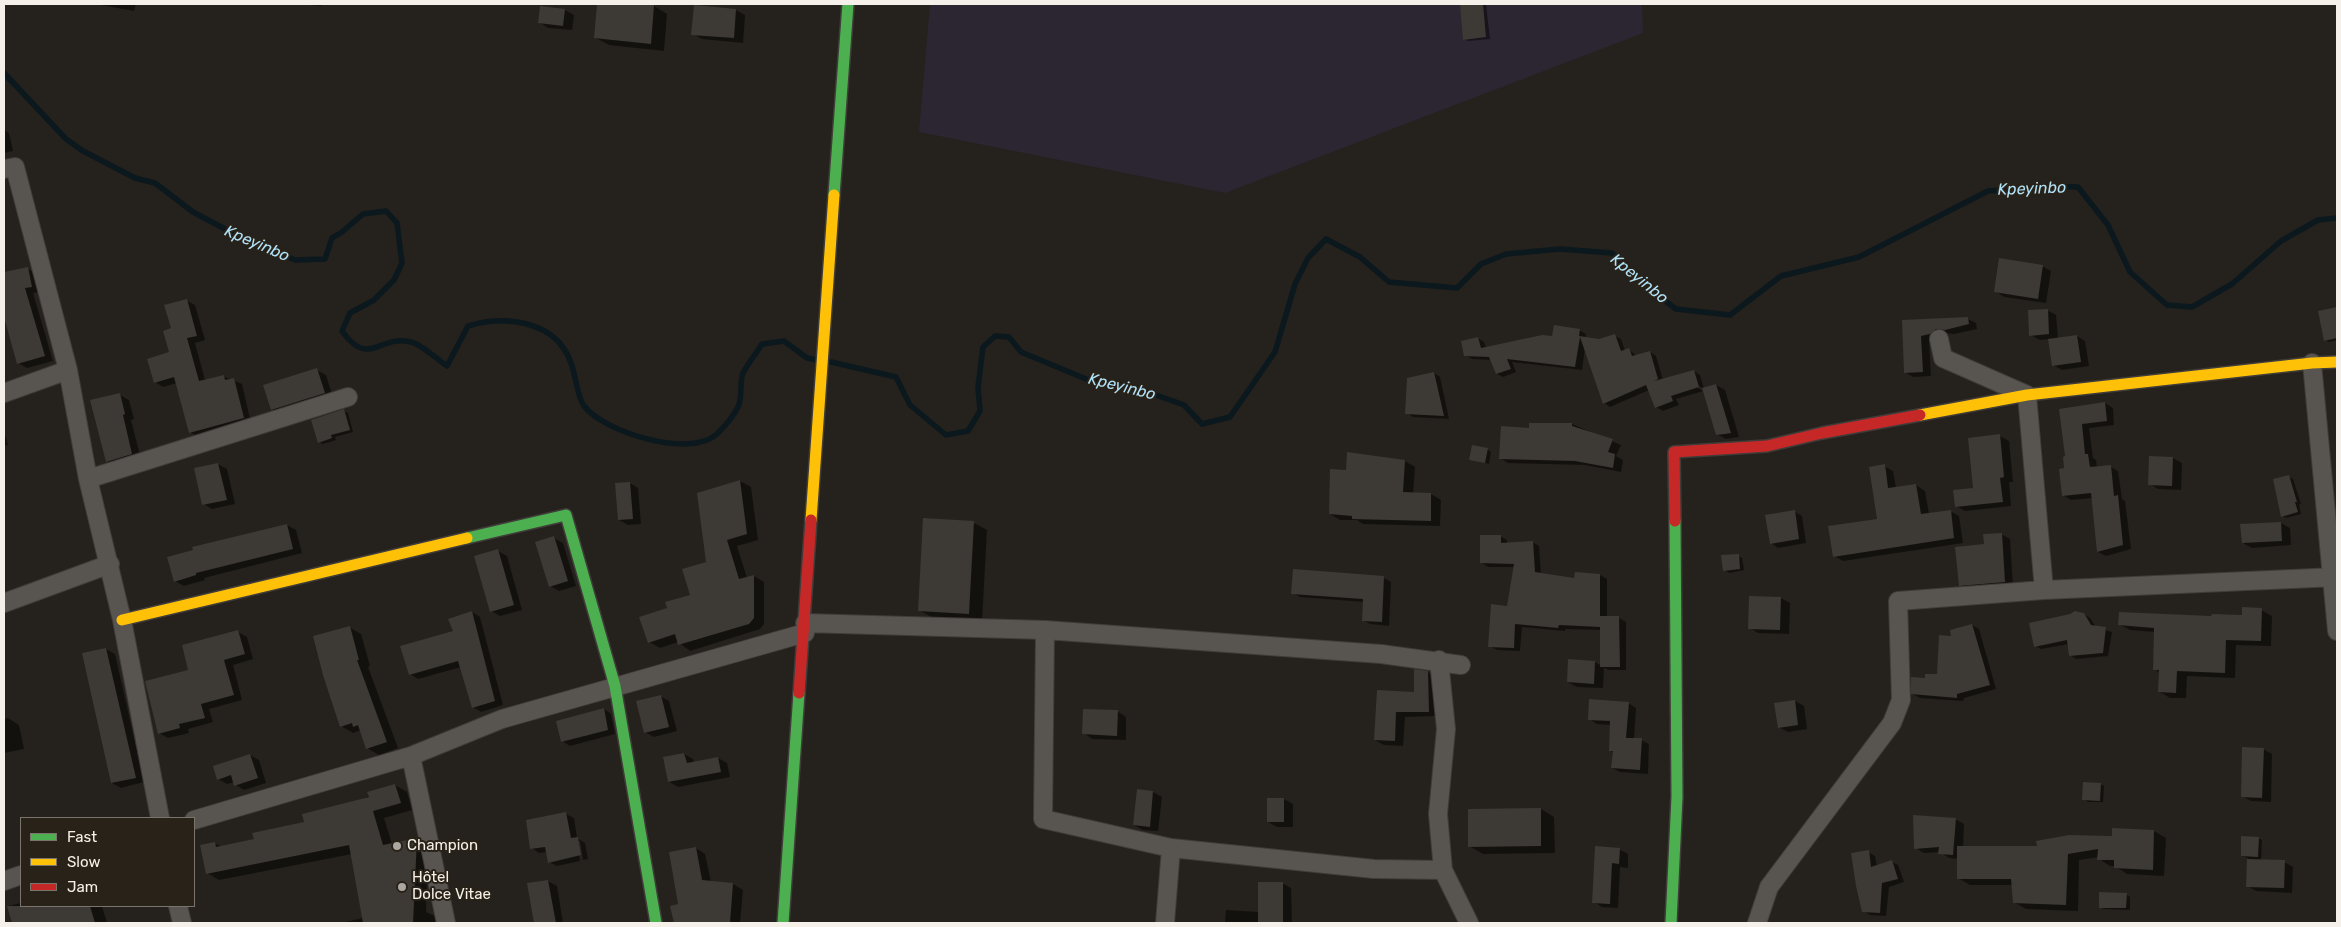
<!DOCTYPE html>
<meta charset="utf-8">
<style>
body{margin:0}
#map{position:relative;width:2341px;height:927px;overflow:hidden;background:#25211c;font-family:Rubik,sans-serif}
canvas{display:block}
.frame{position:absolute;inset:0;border:5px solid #f5f0e9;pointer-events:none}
.legend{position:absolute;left:20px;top:817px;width:175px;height:90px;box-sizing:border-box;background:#292218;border:1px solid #7b746c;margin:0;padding:6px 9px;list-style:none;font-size:15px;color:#f5f0e9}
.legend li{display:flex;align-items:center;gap:10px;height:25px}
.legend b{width:25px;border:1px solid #7b746c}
</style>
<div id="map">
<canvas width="2341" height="927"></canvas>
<div class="frame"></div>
<ul class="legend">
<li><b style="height:6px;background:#4caf50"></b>Fast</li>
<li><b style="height:6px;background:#ffc107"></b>Slow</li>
<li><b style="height:6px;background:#c62828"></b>Jam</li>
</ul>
</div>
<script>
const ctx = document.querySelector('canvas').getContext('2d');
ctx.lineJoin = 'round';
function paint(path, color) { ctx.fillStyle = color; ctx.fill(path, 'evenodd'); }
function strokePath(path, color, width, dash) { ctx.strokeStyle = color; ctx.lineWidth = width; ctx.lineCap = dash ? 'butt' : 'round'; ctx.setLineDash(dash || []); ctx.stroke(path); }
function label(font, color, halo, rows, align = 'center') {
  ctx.font = font + ' Rubik,sans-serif'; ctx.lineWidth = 4; ctx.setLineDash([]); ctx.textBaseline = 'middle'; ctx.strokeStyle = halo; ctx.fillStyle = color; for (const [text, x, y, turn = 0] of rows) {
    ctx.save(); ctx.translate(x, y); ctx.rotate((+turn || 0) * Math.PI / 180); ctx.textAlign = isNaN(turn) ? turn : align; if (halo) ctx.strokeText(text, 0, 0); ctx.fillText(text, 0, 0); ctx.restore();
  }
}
const industrial = new Path2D(`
 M930 4H1642L1643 33 1225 193 919 132Z`);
const shadow = new Path2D(`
 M95 4H136L134 11Z
 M300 4H321V6Z
 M598 4 654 6 667 14 664 51 609 45 596 38Z
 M1461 4H1486L1490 39 1468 41 1464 39Z
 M695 6 736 10 745 15 743 43 702 39 693 34Z
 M565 10 574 15 572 30 548 28 539 22Z
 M4 130 9 133 13 151 4 153Z
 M2042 266 2051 271 2046 303 2004 297 1995 291Z
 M27 268 36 274 40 292 33 293 53 361 27 368 18 363 4 312V273Z
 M186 300 195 305 205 340 195 343 205 380 223 376 242 384 251 423 198 437 190 432 177 383 163 387 155 382 171 353 173 329Z
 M2337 308V340L2329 342 2325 340 2319 312Z
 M2047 310 2056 315 2058 339 2077 336 2085 341 2089 366 2062 370 2053 365 2049 339 2040 340 2031 335Z
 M1968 319 1976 323 1977 329 1954 334 1945 333 1938 338 1929 341 1931 376 1913 377 1905 372 1903 321Z
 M1579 330 1586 334 1585 339 1599 341 1615 336 1621 339 1625 351 1629 350 1637 356 1650 352 1656 356 1663 380 1694 371 1700 375 1704 389 1716 385 1725 390 1739 437 1726 439 1717 434 1704 389 1694 383 1693 385 1703 391 1676 399 1679 405 1663 411 1656 407 1649 390 1610 407 1604 403 1585 348 1582 370 1512 362 1516 372 1503 377 1497 374 1491 360 1472 359 1465 355 1478 338 1484 342 1486 348 1553 337Z
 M317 370 326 375 333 398 281 414 272 409Z
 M1434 373 1440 377 1449 419 1413 417 1407 413Z
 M120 395 129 400 134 419 131 420 141 459 115 467 107 462Z
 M2105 403 2113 408 2114 425 2089 428 2093 458 2096 460 2097 468 2111 467 2118 471 2122 499 2125 501 2131 549 2106 556 2098 552 2093 498 2071 500 2063 495 2066 458 2060 410Z
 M344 411 348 413 353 432 335 437 336 440 323 444 319 442Z
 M1572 424 1621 445 1616 456 1623 460 1621 472 1585 465 1508 463 1500 458 1531 429Z
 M4 431 8 445 4 446Z
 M2000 436 2009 441 2013 482H2009L2011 506 1965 511 1956 506 1975 489Z
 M1487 449 1491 452 1489 464 1471 459Z
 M1348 453 1405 461 1415 467 1413 494H1431L1441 500 1440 526 1363 524 1357 520H1340L1330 514 1347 471Z
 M2173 458 2182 463 2181 490 2158 489 2150 484Z
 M218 464 227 469 235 504 212 509 204 504Z
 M1884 466 1893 471 1896 488 1916 485 1925 491 1929 514 1950 511 1959 516 1963 543 1843 561 1834 556 1879 520Z
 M2289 477 2293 479 2301 504H2299L2301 514 2286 518 2282 516Z
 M740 481 751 487 758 540 737 546 747 578 754 576 764 582V624L760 629 690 651 678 642 660 648 649 642 668 608 691 596Z
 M630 483 638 488 641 524 628 525 619 520Z
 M1795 512 1802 516 1806 543 1778 548 1771 543Z
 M974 523 987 530 982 621 933 618 919 610Z
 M2281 523 2290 528 2291 545 2252 548 2243 543Z
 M287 525 296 530 302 553 204 578 205 580 184 586 175 581Z
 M2001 534 2010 539 2013 587 1969 590 1961 585 1985 545Z
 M1500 536 1507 540V544L1532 542 1539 546 1541 575 1576 579 1600 575 1607 579V617L1619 618 1626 622V670H1609L1604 668 1603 688 1577 687 1568 682 1569 660 1595 662 1602 666 1601 630 1565 629V631L1522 627 1520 651 1497 650 1490 646 1508 607 1515 567H1488L1482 563Z
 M554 538 563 543 576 586 559 591 550 586Z
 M498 551 507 556 522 610 500 616 491 611Z
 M1738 556 1742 558 1744 570 1729 573 1725 570Z
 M1294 570 1384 578 1391 582 1389 626 1370 624 1363 620 1364 602 1300 597 1293 593Z
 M1751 597 1781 598 1790 603 1789 634 1758 633 1750 628Z
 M2261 610 2272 616 2271 646 2236 645 2235 678 2187 676 2186 698H2170L2160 692V673L2154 669 2155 632 2130 630 2119 624 2243 616Z
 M472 612 480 617 503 705 481 712 473 707 461 667 418 679 410 674Z
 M2080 612 2090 618 2096 627 2112 632 2108 656 2076 659 2070 655 2069 644 2041 649 2035 646Z
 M1972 625 1979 629 1996 689 1964 698 1963 701 1920 698 1913 694 1926 679 1938 676 1953 637Z
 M349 627 361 634 370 666 368 667 398 748 379 755 367 748 361 730 353 733 341 726Z
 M238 632 247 637 253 659 233 665 242 700 209 709 213 722 188 729 189 733 168 738 159 733 190 671Z
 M106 649 115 654 144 782 121 788 112 783Z
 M1428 672 1437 678V716L1405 717 1403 746 1384 745 1375 740 1378 692 1415 693Z
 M660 696 669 701 677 731 654 737 645 732Z
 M1795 701 1804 706 1807 729 1788 732 1779 727Z
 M1628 703 1636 708 1634 739 1641 740 1649 744 1648 774 1620 772 1612 768 1614 753 1610 750 1611 725 1597 724 1589 719Z
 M604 709 611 714 615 734 570 746 562 741Z
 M1117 711 1126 717V740L1092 739 1084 733Z
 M8 718 19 725 24 749 4 753V719Z
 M2263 749 2272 754 2271 802 2251 801 2242 796Z
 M684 754 693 759 694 763 718 758 727 763 730 777 678 787 669 782Z
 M250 755 259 760 266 783 244 790 236 785 235 782 227 784 218 779Z
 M2100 784 2104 786 2103 802H2088L2084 799Z
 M395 785 407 792 412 810 384 818 392 844 416 839 428 846 426 912 439 918 440 923H341L363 918 352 854 219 880 207 873 214 843 222 847 255 840 306 823Z
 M1153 792 1162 797 1158 831 1143 830 1134 825Z
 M1284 799 1293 804V827H1277L1268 822Z
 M1541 809 1554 817 1555 853 1483 854 1469 846Z
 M566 814 574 818 577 838 585 843 588 859 583 860 580 841H577L580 861 557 866 549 862 547 852 539 853 532 848Z
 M1955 819 1964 824 1963 847 2039 848 2154 831 2166 838 2164 876 2127 874 2115 866H2110L2099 859V857L2079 860 2078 911 2026 909 2014 902 2013 885H1970L1958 878V859L1949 858 1940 852 1924 853 1916 848Z
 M2258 838 2262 840 2261 861 2284 862 2293 867 2292 893 2256 891 2247 886 2248 858 2242 856Z
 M696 848 705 854 711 882 733 884 743 890 740 923H674L672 907 680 905Z
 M1596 848 1619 849 1628 854V868L1620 867 1618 908 1602 907 1594 902Z
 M1868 852 1875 856 1877 867 1892 862 1898 865 1904 882 1889 887 1886 916 1870 915 1864 911Z
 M548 881 557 886 563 923H536L529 884Z
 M1282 883 1291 888 1292 923H1225L1226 910 1259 912Z
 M2126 894 2130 897V910L2104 909 2100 907Z
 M21 903V906H102L107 923H13L8 906Z`);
const stream = new Path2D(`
 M4 73 66 139 83 151 135 178 155 183 193 212 242 238 295 260 325 259 332 238 342 232 363 214 386 211 397 223 402 263 394 280 374 300 350 313 342 331C369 369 379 334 411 342 421 344 438 360 447 366L468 326C505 315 556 320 571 363 575 373 578 399 584 406 604 432 690 459 717 434 724 427 734 415 738 407 743 397 739 383 743 373 748 363 756 354 762 344L784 341 807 358 817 360
 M831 362 896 377 910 405 946 435 968 431 980 411 978 387 983 347 995 336 1009 337 1021 352 1086 379 1134 387 1184 405 1202 424 1230 417 1275 352 1295 284 1308 258 1326 239 1360 257 1389 282 1457 288 1481 264 1506 254 1560 249 1612 253 1648 288 1676 309 1730 315 1781 276 1859 257 1988 191 2049 186 2078 187 2108 225 2130 272 2167 305 2192 307 2232 284 2281 241 2318 220 2337 218`);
const building = new Path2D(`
 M597 4 654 5 651 44 594 38Z
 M1460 4H1483L1486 37 1463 40Z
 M694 5 736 9 734 38 691 35Z
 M540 6 565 9 563 26 538 23Z
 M1999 258 2043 265 2038 299 1994 292Z
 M28 267 32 287 25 288 45 356 17 364 4 317V272Z
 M187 299 197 336 187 338 199 381 224 375 225 380 234 378 244 418 189 433 174 377 154 383 147 359 169 352 163 331 171 328 164 305Z
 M2337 307V338L2324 341 2318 311Z
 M2048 309 2049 334 2029 336 2028 310Z
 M1968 317 1969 324 1945 330 1936 329 1930 334 1921 336 1923 372 1904 373 1902 320Z
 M1554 325 1580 329 1579 336 1599 339 1615 334 1621 351 1629 348 1632 356 1650 351 1658 379 1654 381 1694 370 1699 387 1671 396 1673 401 1655 408 1646 385 1603 404 1580 337 1575 367 1507 359 1511 369 1496 374 1489 357 1464 356 1461 341 1478 337 1481 348 1542 335 1552 336Z
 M2077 335 2081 362 2052 366 2048 339Z
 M317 368 325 393 271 410 263 385Z
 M1434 372 1444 416 1405 414 1407 378Z
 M1716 384 1731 433 1725 434 1716 435 1702 388Z
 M120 393 125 414 123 415 132 454 106 462 90 400Z
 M2105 402 2107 421 2082 424 2085 454H2088L2090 467 2111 465 2114 496 2118 495 2123 545 2097 552 2091 493 2062 496 2059 469 2064 468 2063 457 2065 456 2059 409Z
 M344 409 350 430 331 435 332 438 318 443 311 420Z
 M1529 423H1572V426L1613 439 1608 452 1615 454 1613 468 1575 461 1499 459 1501 426 1529 428Z
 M2000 434 2004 477 2000 478 2003 502 1955 507 1953 490 1973 488 1968 438Z
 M1472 445 1488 448 1485 463 1469 460Z
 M1347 452 1405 460 1403 492 1431 493V521L1352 519V516L1329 514 1330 469 1346 470Z
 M2149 456 2173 457 2172 486 2148 485Z
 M218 463 227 500 202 505 194 468Z
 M1885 464 1888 488 1916 484 1921 514 1951 510 1954 538 1833 557 1828 526 1877 519 1869 467Z
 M2289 475 2297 502H2295L2298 512 2281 517 2273 479Z
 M740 480 747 534 727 540 739 579 754 575V618L749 624 678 645 675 634 648 643 639 617 667 608 665 602 690 595 682 569 706 562 697 493Z
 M630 482 633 519 618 520 615 483Z
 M1795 510 1799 539 1770 544 1765 515Z
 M923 518 974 521 969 614 918 611Z
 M2281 522 2282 541 2242 543 2240 524Z
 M287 524 293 549 196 573V575L174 582 167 557 193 550 192 547Z
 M2002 533 2005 582 1959 586 1955 547 1984 544 1983 534Z
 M1480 535H1501V543L1533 541 1535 572 1574 578 1575 572 1600 574V616H1619L1620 667H1600V627L1559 625 1558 628 1515 624 1514 648 1488 647 1491 604 1507 606 1514 564 1480 563Z
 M554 536 568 581 549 587 535 542Z
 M498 549 514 605 490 612 474 556Z
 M1739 554 1740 569 1723 571 1721 555Z
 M1293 569 1384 576 1382 622 1362 621 1363 599 1291 594Z
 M1749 596 1781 597 1780 630 1748 629Z
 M2242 607 2262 608 2261 641 2226 640 2225 673 2177 671 2176 693 2158 692 2159 670H2153L2154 628 2118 625 2119 612 2211 616 2212 614 2242 615Z
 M472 611 495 701 472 708 458 661 409 675 400 646 453 631 448 619Z
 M2075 611 2084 613 2091 625 2106 627 2103 653 2069 656 2067 640 2034 647 2029 623 2070 614Z
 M1972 624 1990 685 1957 694V698L1911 694V677L1925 678V674H1937L1939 635 1951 636 1950 630Z
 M350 626 359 660H357L387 742 366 749 358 725 353 727 352 723 340 727 323 675 313 636Z
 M238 630 245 654 224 660 234 695 201 704 205 718 179 724 180 728 158 734 145 681 188 670 182 645Z
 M106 648 136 778 111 783 82 653Z
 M1568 659 1595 661 1594 684 1567 682Z
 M1414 669 1428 671 1429 712H1396L1395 741 1374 740 1377 690 1414 692Z
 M661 695 669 727 644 733 636 701Z
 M1589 699 1629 702 1626 738H1642L1640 770 1611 768 1613 751H1609L1610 721 1588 720Z
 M1795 700 1798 725 1778 728 1774 703Z
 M604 708 608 730 561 742 556 721Z
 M1083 709 1118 710 1117 736 1082 734Z
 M2242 747 2264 748 2262 798 2241 797Z
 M684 753 687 763 718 757 721 772 668 782 663 757Z
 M250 754 258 778 234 786 231 775 217 780 213 766Z
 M2083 782 2101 783 2100 801 2082 800Z
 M395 784 401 803 373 811 383 845 417 838 413 923H363L349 845 206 874 200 845 215 842 216 847 254 839 252 833 304 822 302 814 369 797 367 792Z
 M1137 789 1153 791 1150 827 1133 825Z
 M1267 798H1284V822H1267Z
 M1541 808V846L1468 847V809Z
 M566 812 571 838 578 837 581 855 548 863 545 847 530 849 526 820Z
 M1913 815 1956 818 1953 855 1938 854 1939 847 1914 849Z
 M2112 828 2154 830 2153 870 2114 868V860H2097L2098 849 2068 854 2066 905 2013 903 2011 879H1957V846H2037L2036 841 2069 835 2112 836Z
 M2241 836 2259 837 2258 857 2241 856Z
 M1595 846 1620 848 1619 864 1612 863 1610 904 1592 903Z
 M696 847 702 880 733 883 730 923H674L670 906 678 904 669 852Z
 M1869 850 1871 867 1892 860 1898 879 1882 883 1880 913 1862 912 1856 886 1851 853Z
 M2247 859 2285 860 2284 888 2246 887Z
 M548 880 556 923H534L527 883Z
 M1258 882H1283V923H1258Z
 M2099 892 2127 893 2126 908H2099Z
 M7 906H90L95 923H12Z`);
const street = new Path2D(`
 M4 169 15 167 68 370 88 479 122 620 160 818
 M1939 339 1943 358 2027 395 2044 590
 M2312 363 2337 631
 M4 393 68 370
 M88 479 348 397
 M4 603 110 564
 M805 623 1045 630 1381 654 1461 665
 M1045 630 1043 819 1171 848 1374 869 1443 870
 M1439 660 1446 729 1438 814 1443 870 1469 923
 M411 756 446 923
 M194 820 411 756 502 719 805 633
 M4 881 21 875
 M178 906 182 923
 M1165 923 1171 848
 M1757 923 1769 887 1892 723 1901 700 1898 601 2044 590 2337 577`);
const fast = new Path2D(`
 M834 195 848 4
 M467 538 566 515 615 686 656 923
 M783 923 799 693
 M1671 923 1677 797 1675 521`);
const slow = new Path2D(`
 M1920 415 2027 395 2312 363 2337 362
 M811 520 834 195
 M122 620 467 538`);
const jam = new Path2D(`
 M1675 521 1674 452 1767 446 1822 433 1920 415
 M799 693 811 520`);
const markers = [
 [397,846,5,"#aca8a1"],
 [402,887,5,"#aca8a1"]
];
const poiNames = [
 ["Champion",407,846],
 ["Hôtel",412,878],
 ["Dolce Vitae",412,895]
];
const waterNames = [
 ["Kpeyinbo",2032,189,-2],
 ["Kpeyinbo",257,244,23],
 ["Kpeyinbo",1639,279,39],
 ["Kpeyinbo",1122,387,14]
];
paint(industrial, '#2c2633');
paint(shadow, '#0007');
strokePath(stream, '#0b181d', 5.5);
paint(building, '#3d3934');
strokePath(street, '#403c39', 20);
strokePath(fast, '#403c39', 14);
strokePath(slow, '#403c39', 14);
strokePath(jam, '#403c39', 14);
strokePath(street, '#585551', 18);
strokePath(fast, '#4caf50', 11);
strokePath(slow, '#ffc107', 11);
strokePath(jam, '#c62828', 11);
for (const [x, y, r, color] of markers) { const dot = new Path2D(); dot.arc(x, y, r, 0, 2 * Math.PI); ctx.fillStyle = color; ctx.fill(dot); strokePath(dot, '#292218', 2); }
label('15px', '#f5f0e9', '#292218', poiNames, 'left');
label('italic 16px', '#b0e2f9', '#292218', waterNames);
</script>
